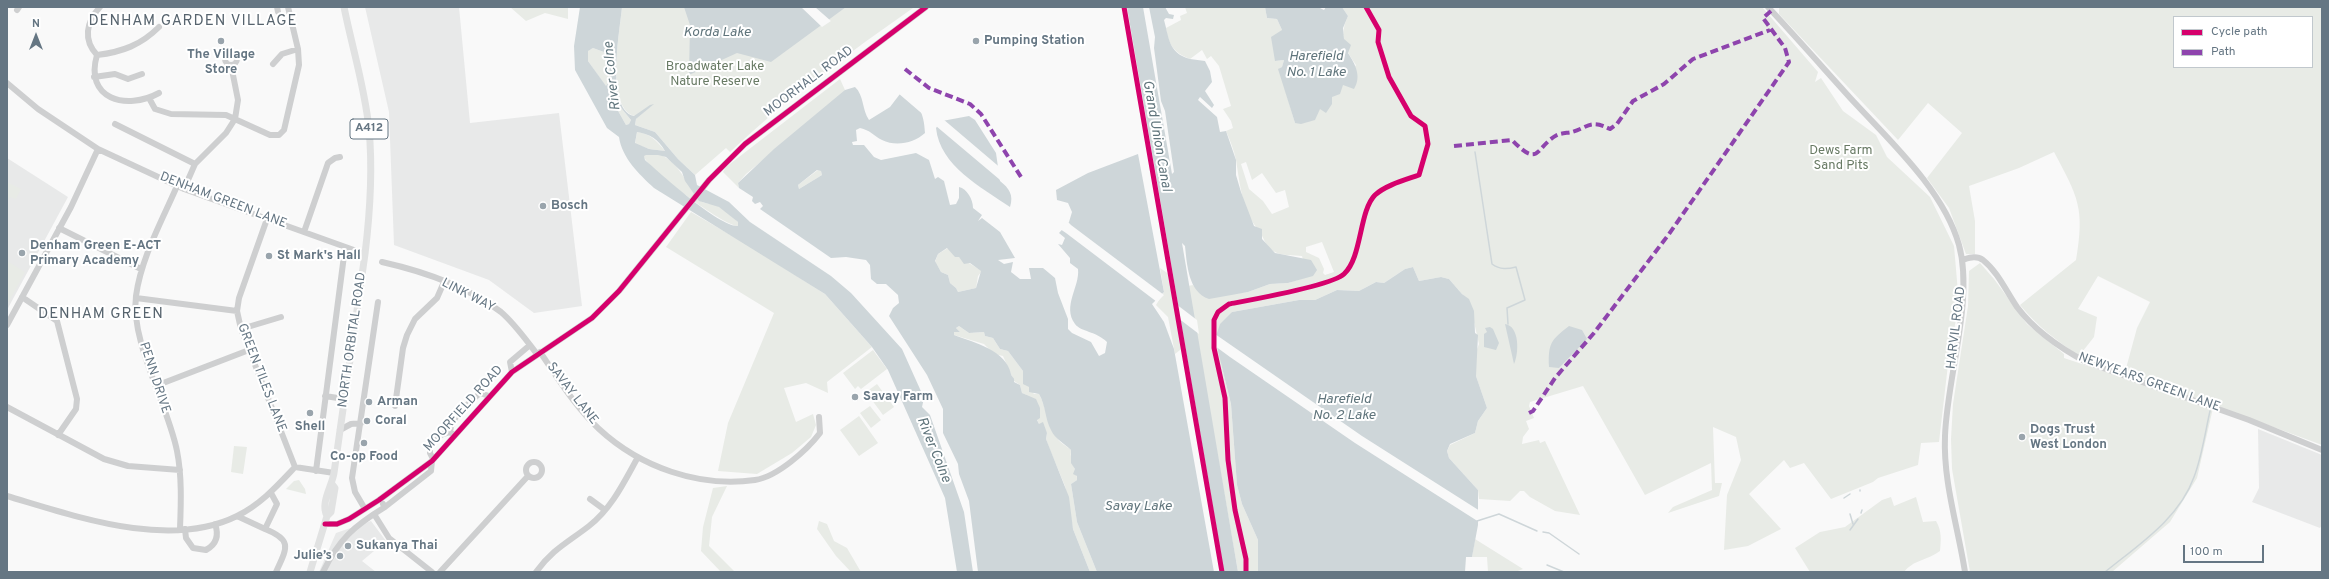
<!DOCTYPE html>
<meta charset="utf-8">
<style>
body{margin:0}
#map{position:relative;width:2329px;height:579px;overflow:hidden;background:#f9f9f9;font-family:Overpass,sans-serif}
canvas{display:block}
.frame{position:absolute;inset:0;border:8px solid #657683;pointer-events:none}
.legend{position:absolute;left:2173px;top:16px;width:140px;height:52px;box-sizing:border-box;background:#fff;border:1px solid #c1c8cd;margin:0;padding:5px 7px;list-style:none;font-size:12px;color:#657683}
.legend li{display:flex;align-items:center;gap:8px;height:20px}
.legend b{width:20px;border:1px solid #c1c8cd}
.north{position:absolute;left:16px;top:16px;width:40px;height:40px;-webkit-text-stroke:3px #fff;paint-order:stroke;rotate:0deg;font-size:11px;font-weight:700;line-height:16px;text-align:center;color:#657683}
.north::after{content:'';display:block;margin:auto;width:14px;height:18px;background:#657683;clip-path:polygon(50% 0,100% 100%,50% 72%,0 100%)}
.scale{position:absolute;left:2183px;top:545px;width:81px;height:18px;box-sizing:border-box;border:2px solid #657683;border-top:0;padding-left:5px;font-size:12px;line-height:14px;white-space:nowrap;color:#657683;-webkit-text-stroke:3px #fff;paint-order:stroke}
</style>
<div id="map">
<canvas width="2329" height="579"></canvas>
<div class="frame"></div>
<ul class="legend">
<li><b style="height:5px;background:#d6006c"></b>Cycle path</li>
<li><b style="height:5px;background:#8e44ad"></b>Path</li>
</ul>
<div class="north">N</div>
<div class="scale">100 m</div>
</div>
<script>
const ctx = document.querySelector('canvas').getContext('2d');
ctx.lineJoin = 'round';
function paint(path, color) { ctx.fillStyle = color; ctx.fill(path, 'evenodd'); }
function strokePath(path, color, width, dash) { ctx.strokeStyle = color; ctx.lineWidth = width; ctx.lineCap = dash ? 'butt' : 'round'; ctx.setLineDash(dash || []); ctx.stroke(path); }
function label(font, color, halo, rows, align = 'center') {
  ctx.font = font + ' Overpass,sans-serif'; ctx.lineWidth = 4; ctx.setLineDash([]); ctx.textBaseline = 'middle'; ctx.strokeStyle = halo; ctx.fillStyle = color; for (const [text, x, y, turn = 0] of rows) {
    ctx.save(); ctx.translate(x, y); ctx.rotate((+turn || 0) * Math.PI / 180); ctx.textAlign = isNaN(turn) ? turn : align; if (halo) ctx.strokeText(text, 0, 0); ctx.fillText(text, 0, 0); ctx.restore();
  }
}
const built = new Path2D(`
 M365 7H459L470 123 559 113 582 306 534 313 489 280 394 245 389 112Z
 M7 158 68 197 7 310Z
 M2258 429 2322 455V525L2320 528 2252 502 2259 488Z
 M371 521 386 541 362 561 376 572H319L336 533Z`);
const green = new Path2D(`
 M510 7H568V19L545 13 526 21Z
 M622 7H913V8C850 52 786 99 730 152L726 148 695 175 678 159 655 132 635 125 636 119 653 104 635 116C605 109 620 30 622 7Z
 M1185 7H1265L1267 18 1277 19 1282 30 1275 61 1284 60 1282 67 1279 69 1295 123C1325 105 1337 94 1356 65 1344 48 1339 35 1348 16L1342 7H1762L1818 72 1815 82 1821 78 1843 111 1876 135 1887 157 1930 197 1954 246 1959 304 1949 356 1939 442 1921 443 1918 465 1878 478 1873 482 1831 499 1804 463 1790 468 1784 460 1749 494 1781 529 1748 546 1724 550 1727 495 1741 460 1736 437 1713 427 1715 483H1722L1719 496 1659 516 1668 513 1673 507 1712 490 1711 463 1645 495 1583 386 1530 402 1529 406 1534 418 1526 421 1529 429 1523 437 1522 444 1539 440 1540 443 1545 441 1580 515 1555 511 1530 497 1524 491H1520L1510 501 1479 499 1478 490 1449 458 1447 451 1450 445 1475 433 1478 421 1487 408 1476 376V352L1479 344 1469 300 1462 294 1449 279 1441 277 1419 281 1413 267 1405 269 1384 283 1376 282 1359 291 1337 290 1315 300H1299L1232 312 1221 363 1231 404 1237 485 1242 504 1258 540V572H1238L1188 286 1193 285 1205 297 1248 292 1270 284 1288 283 1307 277 1302 256C1294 255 1282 256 1275 252 1264 247 1264 235 1257 228 1242 210 1240 184 1236 160 1234 150 1230 140 1226 131L1233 128 1231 121 1223 109 1231 106 1219 66 1211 56 1207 59 1202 50 1190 59C1174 53 1168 44 1166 28L1181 20 1180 16 1187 13ZM1246 162 1252 180 1262 173 1276 193 1285 190 1289 207 1272 214 1263 201 1249 189 1241 164ZM1322 242 1334 272 1325 275 1323 273 1324 269 1319 258 1306 252V247Z
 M1779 7H2322V445L2125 372 2137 328 2150 302 2098 276 2078 309 2097 317 2094 337 2079 356C2056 340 2037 326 2020 305L2076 260C2085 208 2078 197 2054 152L2019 168 1969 186 1975 221V254H1966L1949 208 1927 178 1962 133 1928 103 1898 140 1779 14ZM2174 17H2312V67H2174Z
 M593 48 604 52C608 62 615 78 606 87L588 61 587 51Z
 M840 79 845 90 844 93 746 174 738 183 739 188 723 172 726 167Z
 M617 103 631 120 629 124 626 125 617 109Z
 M637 132C651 134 656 140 665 151L649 149 635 144Z
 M658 154C681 161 685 186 701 201 704 204 711 203 716 205 724 209 732 216 738 222V226C725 227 649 170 644 157V155Z
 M818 170 821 171 822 175 799 189 798 185Z
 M7 182 21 189 16 199 10 197 7 202Z
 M691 212 748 245 825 294 872 347 827 382 828 393 806 383 784 388 796 422 813 414 816 425 811 437 792 453 757 474 718 471 728 423 774 313 666 247Z
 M948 248 955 256 959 257 982 271 978 276 976 288 958 292 956 288 950 283 948 275 941 272 935 262 938 254Z
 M7 261 25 272 7 305Z
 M1980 263 1994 279 2027 324 2064 354V358L2213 408 2197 478 2170 522 2112 572H1970L1952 469 1951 439 1953 404 1968 306 1969 271Z
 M1160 268 1173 277 1185 346 1175 354 1168 317 1156 305 1164 292Z
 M959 326 969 333 984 332 985 336 993 338 1000 349 1008 351 1023 371V384H1027L1034 394H1039C1047 408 1047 425 1057 438 1060 443 1067 446 1071 450 1069 463 1078 469 1077 480L1071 484 1077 522 1097 572H1090L1073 529 1065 486 1050 450 1046 439 1047 433 1039 424 1026 395 1022 393 1020 385 1014 381 1003 356 994 354 984 344 954 335V332H960L956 328Z
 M873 350 887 369 861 389 858 386 855 389 843 373Z
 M877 384 894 407 883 415 866 392Z
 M870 406 881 420 871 428 860 413Z
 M859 416 878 443 859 456 840 430Z
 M234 446 247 447 243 474 231 472Z
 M299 480 305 489 306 494 286 489 294 481Z
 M727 486 712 517 709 546 735 572H721L701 551 703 527 713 488Z
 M1891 497 1894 506 1916 497 1923 522 1936 521C1942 531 1941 540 1940 551 1928 560 1913 560 1904 572H1810L1795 548 1820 532 1845 527 1882 500Z
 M819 521 827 524 834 541 847 548 861 572H851L836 556 817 529Z
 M1475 539 1523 569 1515 572H1488L1487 557H1472Z`);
const water = new Path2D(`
 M580 7H622C620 30 605 109 634 116L650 105 654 104 636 119 635 125 655 132 678 159 695 175 697 185 729 202 750 222 831 276 851 293 902 349 924 398 922 407 930 415 964 512 973 572H957L945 498 888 370 872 347 825 294 654 188C639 174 622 158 619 137L607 128 575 70 574 46ZM593 48 604 52C608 62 615 78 606 86L588 61V51ZM617 103 631 120 629 124 626 125 617 109ZM637 132C650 134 658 139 665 151L649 149 635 143ZM646 155H658L666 157 682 172 685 181 699 201 719 207 738 222V226C719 227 661 174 645 160L644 156Z
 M684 7H846L771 62 737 53 689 75 690 25Z
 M1127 7H1143L1172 174 1174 172 1165 111 1161 101 1154 48 1155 37 1149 7H1165L1169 14 1174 15 1173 19 1166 18 1164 20C1169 37 1168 53 1190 59 1195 60 1200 60 1205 61L1210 71 1212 82 1205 91 1214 105 1212 108 1200 97 1198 100 1217 117 1220 132 1226 131 1236 160V175L1241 192 1254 226 1262 229V239L1275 253 1311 260 1317 270 1313 276 1288 283 1270 284 1248 292 1209 299C1188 292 1187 264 1185 246L1182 243 1238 572H1224Z
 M1265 7H1318L1324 10 1326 7H1342L1348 16 1343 28 1344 39 1351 45 1348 53C1355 64 1362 76 1354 89L1343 85 1340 94 1332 97V104L1326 113 1320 109 1315 120 1301 124 1295 123 1278 69 1282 67 1284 60 1275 61 1271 37 1282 30 1277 19 1267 18Z
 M855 87C864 95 862 110 869 120L890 107 903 90C919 105 924 112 925 133 914 143 896 147 882 140 874 136 870 130 860 128L856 130 857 141 852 142 853 145H864L874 157 881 160 916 153 929 160 935 179 938 177 944 181 950 205 956 204 959 198V187C967 189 973 199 973 208L982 215 978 221 982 218 1000 232 1015 258 998 260 1004 264 1013 262 1011 272 1020 279H1031L1029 268H1043L1055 278 1058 293 1068 319V329L1072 333 1091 342 1099 356 1105 353 1107 342C1096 331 1081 332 1075 324 1062 306 1080 287 1078 269L1070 263V258L1058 244 1062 245 1065 238 1059 233 1069 222 1072 212 1068 203 1057 200 1056 190 1088 173 1138 154 1164 292 1152 304 1164 322 1174 349 1214 572H1097L1077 522 1071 484 1077 480V476L1073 474 1075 469 1071 463V450C1064 443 1055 439 1051 430 1045 419 1046 406 1039 394L1029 392V387L1023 384V371L1008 351 1000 349 993 338 985 336 984 332 969 333 959 326 956 328 960 332H954V335C975 343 1006 350 1011 374 1012 378 1015 377 1014 382L1020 385 1022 393 1036 399 1040 408V418L1037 420 1039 424 1043 422 1047 433 1046 439 1069 497 1073 529 1090 572H978L969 501 959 474 958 464 943 433V409L927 375 889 316 893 308 899 303 898 295 886 284H877L871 279 870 265 866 260 846 257 831 258 760 209 763 206 760 202 755 204 752 201 753 197 739 188 738 183 774 149 845 90ZM817 170 821 171 822 175 799 189 798 185ZM947 248 955 257H959L964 264 970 263 981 271 976 288 958 292 956 288 950 283 948 275 941 272 935 261 938 254Z
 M969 116 975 120 996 153 1000 181C1009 188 1014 195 1010 207 981 187 940 166 936 128L942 121Z
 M1413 267 1419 281 1441 277 1449 279 1462 294 1469 299 1474 311 1475 333 1478 335 1476 376 1487 408 1478 421 1475 433 1450 444 1447 451 1449 458 1478 490V525L1472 557H1466L1465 572H1258V540L1242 504 1237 485 1231 404 1218 351 1216 336 1220 324 1232 312 1299 300H1315L1337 290 1359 291 1376 282 1384 283 1405 269Z
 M1505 324C1520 326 1519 354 1514 364Z
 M1569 326 1582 330 1587 339 1559 368 1549 367C1548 343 1551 340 1569 326Z
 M1490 327 1493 329 1499 343 1496 350 1484 347V334L1487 332 1485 328Z`);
const pier = new Path2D(`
 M801 7H815L831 21 822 27Z
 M902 89 912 92 926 117 898 93Z
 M943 119 1003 170 1002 180 1012 190 936 126Z
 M1067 221 1071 225 1164 295 1157 302 1066 233 1060 229Z
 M1176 304 1197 320 1199 334 1178 318Z
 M1215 334 1362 436 1480 511 1479 522 1355 443 1230 357 1215 346Z`);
const stream = new Path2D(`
 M1475 152 1492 264C1500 270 1508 269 1516 267L1525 300 1507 308 1508 324
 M1860 491V490
 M1844 498 1850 494
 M1861 513 1862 510
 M1850 514 1853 524
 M1477 521 1499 514 1537 531
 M1850 530 1858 519
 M1543 532 1549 533 1579 554
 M1547 565 1564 572
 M2105 572C2138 545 2179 519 2194 477 2202 456 2205 433 2210 411`);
const minor = new Path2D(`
 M277 7 278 12
 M1768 7C1797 38 1825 70 1854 102 1891 142 1944 191 1959 245 1974 300 1947 377 1945 436 1943 482 1958 527 1965 572
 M17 10 19 7
 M225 59a6 6 0 1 1 12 0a6 6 0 1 1-12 0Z
 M97 55C84 99 126 111 159 93
 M97 55C122 52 141 45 159 27
 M97 55C83 40 86 22 100 7
 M273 64 282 54 298 49
 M94 77 115 74 128 79 142 74
 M7 83 38 109 98 149 184 189 365 254
 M149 98 155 109 171 114 226 115 270 135H279L284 130 299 65 298 49 288 7
 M115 124 195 164
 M177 186C162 221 141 258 136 296 130 341 168 405 177 451 182 476 181 503 180 529
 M184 189 195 164 226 133 235 119 238 100 231 65
 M267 219 239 298 237 311 241 329 295 467
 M59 228 141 269
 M304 232 328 163 335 158 340 157
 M1962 260C1969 258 1976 255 1983 260 1998 272 2006 291 2017 307 2035 331 2060 348 2086 362L2249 420 2322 450
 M382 262C422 271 468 287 501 312 515 324 526 340 537 354
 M22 297 57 321 77 399 76 409 58 435
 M136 298 237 311
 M7 325 71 207 98 149
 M241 329 281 317
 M540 352C558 378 575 407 599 429 640 467 699 488 755 480 777 477 807 450 820 433L819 417
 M512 372 510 362 530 345
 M158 385 249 350
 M325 396 344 399
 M395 406 403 348 407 335 415 319 437 298 444 282
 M7 407 104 459 128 466 180 470
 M340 430 351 424 361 423
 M454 435 450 432C451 416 470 403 480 393L489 396
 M433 459 430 453V446L441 435 450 432
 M526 470a8 8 0 1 1 16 0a8 8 0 1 1-16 0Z
 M295 467 334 473
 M316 471 345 248
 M7 496C75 516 169 550 237 516 261 504 277 486 295 467
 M590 499 605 510
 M383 504 385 507 431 471 432 461
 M365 509 355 492 352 478 378 302
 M374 514 389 538 432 572
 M237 516 265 529 277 504 271 493
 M325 524H337L349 519 379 500 432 461 512 372 592 318 619 291 709 180 745 144 926 7
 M185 529 186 538 193 548 206 550C217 544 219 535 215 524
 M265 529C293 540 287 548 276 572
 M323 572C339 539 354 526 385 507
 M440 572 528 476
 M536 572C553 549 567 543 589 526 612 508 624 482 638 457`);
const major = new Path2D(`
 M327 516C320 503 332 486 334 473L365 254C370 213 373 171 369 129 365 88 352 47 344 7
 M310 572 327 516 331 512 335 488 332 484`);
const quiet = new Path2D(`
 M905 69 929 88 970 104 981 114 1021 177
 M1454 146 1512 140C1540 169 1535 147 1557 135 1561 133 1568 133 1572 132 1589 127 1590 119 1610 129L1617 124 1633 101 1664 84 1693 59 1770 30
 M1529 413 1533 411 1555 378 1594 333 1669 234 1789 62 1785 48 1763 18 1771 11`);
const cycleway = new Path2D(`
 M1124 7 1222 572
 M325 524H337L349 519 379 500 432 461 512 372 592 318 619 291 709 180 745 144 926 7
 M1246 572V559L1235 510 1228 460 1225 398 1214 348V320L1218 312 1229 304C1250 300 1331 286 1344 274 1362 258 1359 211 1375 195 1386 185 1405 180 1419 175L1428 144 1425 126 1411 116 1389 77 1378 42 1379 30 1366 7`);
const markers = [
 [221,41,4,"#99a4ac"],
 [976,41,4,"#99a4ac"],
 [543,206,4,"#99a4ac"],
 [22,253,4,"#99a4ac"],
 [269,256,4,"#99a4ac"],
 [855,397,4,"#99a4ac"],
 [369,402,4,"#99a4ac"],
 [310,413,4,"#99a4ac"],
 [367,421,4,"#99a4ac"],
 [2022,437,4,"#99a4ac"],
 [364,443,4,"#99a4ac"],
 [348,546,4,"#99a4ac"],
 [340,556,4,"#99a4ac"]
];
const shields = [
 [369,129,38]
];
const shieldNames = [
 ["A412",369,129]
];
const poiNames = [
 ["Pumping Station",984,41],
 ["The Village",221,55,"center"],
 ["Store",221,70,"center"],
 ["Bosch",551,206],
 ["Denham Green E-ACT",30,246],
 ["Primary Academy",30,261],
 ["St Mark's Hall",277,256],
 ["Savay Farm",863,397],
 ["Arman",377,402],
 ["Coral",375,421],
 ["Shell",310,427,"center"],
 ["Dogs Trust",2030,430],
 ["West London",2030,445],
 ["Co-op Food",364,457,"center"],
 ["Sukanya Thai",356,546],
 ["Julie’s",332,556,"right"]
];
const parkNames = [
 ["Broadwater Lake",715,67],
 ["Nature Reserve",715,82],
 ["Dews Farm",1841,151],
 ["Sand Pits",1841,166]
];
const streetNames = [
 ["MOORHALL ROAD",809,82,-37],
 ["DENHAM GREEN LANE",223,201,21],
 ["LINK WAY",468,296,27],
 ["HARVIL ROAD",1957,328,-83],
 ["NORTH ORBITAL ROAD",353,340,-82],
 ["PENN DRIVE",154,378,72],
 ["GREEN TILES LANE",261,378,69],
 ["NEWYEARS GREEN LANE",2149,383,20],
 ["SAVAY LANE",572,394,52],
 ["MOORFIELD ROAD",464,409,-48]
];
const waterNames = [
 ["Korda Lake",717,33],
 ["Harefield",1316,57],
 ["No. 1 Lake",1316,73],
 ["River Colne",613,76,-96],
 ["Grand Union Canal",1156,136,80],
 ["Harefield",1344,400],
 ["No. 2 Lake",1344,416],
 ["River Colne",933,450,68],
 ["Savay Lake",1138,507]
];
const quarterNames = [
 ["DENHAM GARDEN VILLAGE",193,22],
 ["DENHAM GREEN",101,315]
];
paint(built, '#e8e9e9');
paint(green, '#e8ebe6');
paint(water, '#ced6d9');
paint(pier, '#f9f9f9');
strokePath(stream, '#ced6d9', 1.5);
strokePath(minor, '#cecfd0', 6);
strokePath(major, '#e1e2e2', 7);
strokePath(quiet, '#8e44ad', 4, [8, 4]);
strokePath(cycleway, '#d6006c', 5);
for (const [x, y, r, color] of markers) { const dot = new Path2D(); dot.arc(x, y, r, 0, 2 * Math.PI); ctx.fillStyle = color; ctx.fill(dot); strokePath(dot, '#fff', 1.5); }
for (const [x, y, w] of shields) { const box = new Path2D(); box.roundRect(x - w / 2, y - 10, w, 20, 3); ctx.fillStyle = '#fff'; ctx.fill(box); strokePath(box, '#657683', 1); }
label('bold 12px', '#657683', null, shieldNames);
label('bold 13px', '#657683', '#fff', poiNames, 'left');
label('13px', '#687a64', '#fff', parkNames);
label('13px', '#657683', '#fff', streetNames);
label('italic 14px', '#60757c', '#fff', waterNames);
ctx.letterSpacing = '1px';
label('15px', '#57646e', '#fff', quarterNames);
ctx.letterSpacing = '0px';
</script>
